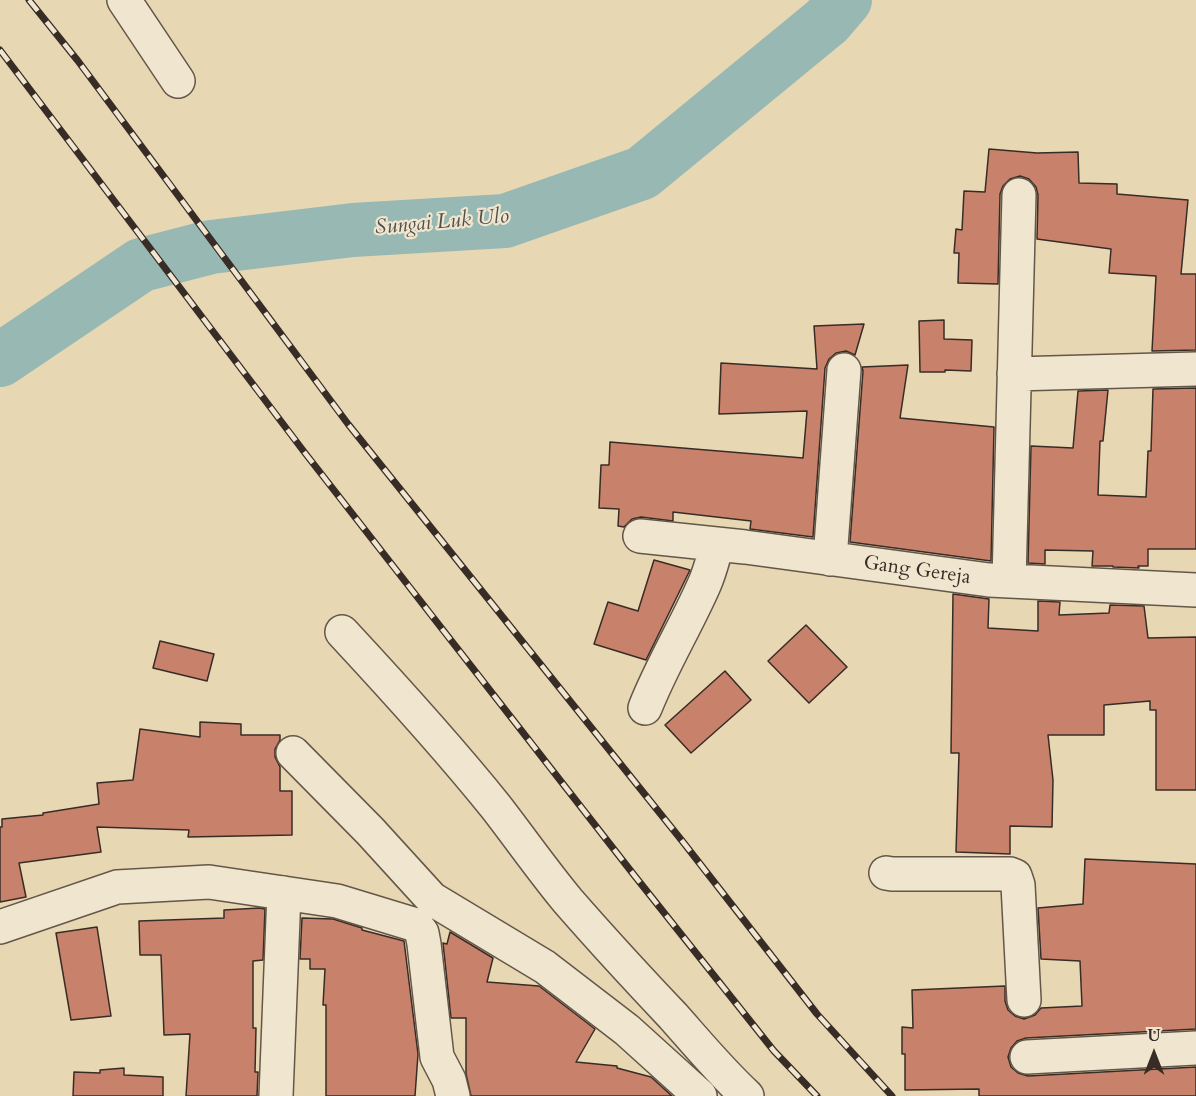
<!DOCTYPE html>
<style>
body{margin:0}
#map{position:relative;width:1196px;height:1096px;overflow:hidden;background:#e8d7b3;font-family:Cardo,serif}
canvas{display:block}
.north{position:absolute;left:1124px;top:1024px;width:60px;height:60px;-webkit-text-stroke:4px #f0e5ce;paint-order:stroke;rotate:0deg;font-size:16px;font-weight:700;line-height:24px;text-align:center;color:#382c26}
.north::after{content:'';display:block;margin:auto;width:21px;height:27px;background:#382c26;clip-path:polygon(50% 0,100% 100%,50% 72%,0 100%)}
</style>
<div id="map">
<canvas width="1196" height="1096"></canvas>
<div class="north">U</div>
</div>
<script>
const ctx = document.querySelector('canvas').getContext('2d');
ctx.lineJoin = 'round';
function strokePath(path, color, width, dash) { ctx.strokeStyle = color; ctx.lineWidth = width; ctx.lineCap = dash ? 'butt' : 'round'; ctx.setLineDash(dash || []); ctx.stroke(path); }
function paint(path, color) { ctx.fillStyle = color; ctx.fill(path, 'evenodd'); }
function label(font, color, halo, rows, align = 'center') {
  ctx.font = font + ' Cardo,serif'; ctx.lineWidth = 4.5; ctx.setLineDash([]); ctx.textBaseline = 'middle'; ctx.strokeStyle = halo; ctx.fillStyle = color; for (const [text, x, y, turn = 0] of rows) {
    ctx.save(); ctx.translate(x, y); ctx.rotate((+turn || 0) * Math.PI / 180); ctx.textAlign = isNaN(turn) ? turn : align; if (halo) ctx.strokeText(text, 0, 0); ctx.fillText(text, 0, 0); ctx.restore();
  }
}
const river = new Path2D(`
 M0 360 141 265 211 247 353 230 505 221 642 173 827 21 845 0`);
const building = new Path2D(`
 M989 149 1037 153 1078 152 1079 183 1117 184V194L1188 200 1181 274H1196V350L1152 351 1156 276 1109 273 1111 249 1037 239 1038 195 1036 187 1029 179 1020 176 1010 179 1003 186 1000 194 998 284 958 283 959 253H954L956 229 962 230 964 191 985 192Z
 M944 320V339L972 340 971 371 945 370V372H920L919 321Z
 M864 324 855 355 846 351 836 353 829 359 825 368 813 537 750 529 751 521 673 512V521L641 517 632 519 624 527 618 526 619 509 599 508 601 465H609L610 442 803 458 807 411 719 414 721 363 817 369 814 326Z
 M908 365 900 418 994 427 991 561 850 542 863 371 862 367Z
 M1196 388V549H1148V566H1138L1139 568 1113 567V566H1092L1093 551 1045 550V564L1028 563 1031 446 1073 448 1078 391 1108 390 1103 441H1100L1098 495 1146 497 1148 451H1151L1153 389Z
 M654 560 690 570 646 660 594 644 608 602 638 611Z
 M953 594 989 599 988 628 1038 631V601L1060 602 1059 615 1109 613 1110 605 1144 606 1148 638 1196 637V790H1156V710H1150V701L1104 705V735H1048L1053 780 1052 827 1010 826V854L956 852 959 753H951Z
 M806 625 847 667 809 703 768 661Z
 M160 641 214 654 207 681 153 668Z
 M725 671 751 700 691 753 665 725Z
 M200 722 241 724V735H280V740L275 749V757L280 767V791H292V835L188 837 189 830 97 827 101 852 19 863 26 897 0 902V827H2V819L43 815V813L99 804 97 783 133 780 140 729 200 737Z
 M1085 859 1196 864V1029L1026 1038 1017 1041 1011 1048 1008 1057 1011 1067 1018 1073 1028 1076 1196 1067V1096H979V1089L905 1090V1054H902V1027L913 1028 912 990 1005 986V1001L1008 1010 1015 1016 1024 1019 1035 1015 1041 1008 1082 1006 1080 961 1041 959 1038 908 1083 904Z
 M259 908 265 909 263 960 253 961V1028H256L255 1072H258L257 1096H186L190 1034 164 1035 161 955H140L139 921 224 918V910Z
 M302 918 333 919 362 928V930L404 941 418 1054 415 1096H326V1005H323L325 969H310V959H300Z
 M97 927 111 1016 71 1020 56 933Z
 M450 932 493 958 487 982 539 986 595 1029 576 1062 617 1066V1068L651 1077 672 1096H471L466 1074V1018H451L443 943 447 944Z
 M124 1068V1075L163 1077V1096H73L74 1072 100 1073V1070Z`);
const minor = new Path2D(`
 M124 0 178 81
 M1014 374 1196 369
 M640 536 745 547 989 580 1196 590
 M830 559 844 370
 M1009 581 1019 195
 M342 632C395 689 447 746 496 807 520 838 543 871 568 901 602 940 637 978 673 1016 697 1043 720 1071 747 1096
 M645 708C662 665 686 626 704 585 710 572 713 558 717 545
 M293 753 370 831 432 899 545 967 627 1030 700 1096
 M886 873 892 874H1010L1015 876 1018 885 1024 1000
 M0 927 117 887 209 882 337 901 416 925 422 933 424 944 437 1057 449 1080 453 1096
 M1027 1057 1196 1048
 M276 1096 284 893`);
const rail = new Path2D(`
 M29 0 78 61 348 424 683 842 817 1014 892 1096
 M0 50 305 453 634 875 774 1051 817 1096`);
const streetNames = [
 ["Gang Gereja",917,571,8]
];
const waterNames = [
 ["Sungai Luk Ulo",442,223,-5]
];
strokePath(river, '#98b8b4', 54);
paint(building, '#c8816a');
strokePath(building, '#382c26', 1.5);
strokePath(minor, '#645749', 36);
strokePath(minor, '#f0e5ce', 33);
strokePath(rail, '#382c26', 7);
strokePath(rail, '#f0e5ce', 4.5, [14]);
label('20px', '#382c26', '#f0e5ce', streetNames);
label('italic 21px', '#504f4a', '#f0e5ce', waterNames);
</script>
